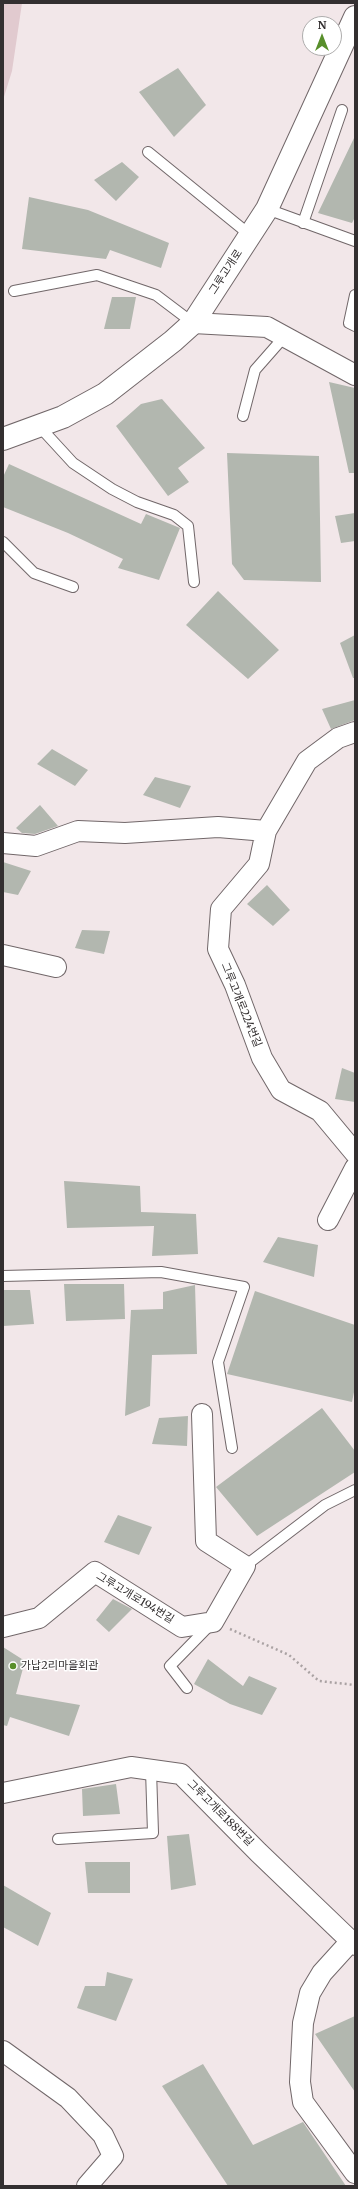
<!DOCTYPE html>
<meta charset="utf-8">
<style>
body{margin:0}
#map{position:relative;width:358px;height:2189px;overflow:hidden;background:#f2e7e9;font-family:Merriweather,serif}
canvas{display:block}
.frame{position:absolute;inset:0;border:4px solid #332f30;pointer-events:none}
.north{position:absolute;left:302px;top:16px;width:40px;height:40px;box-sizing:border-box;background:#fff;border:1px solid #adacac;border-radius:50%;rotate:0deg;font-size:11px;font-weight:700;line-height:16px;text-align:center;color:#332f30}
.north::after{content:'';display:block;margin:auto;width:14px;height:18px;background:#588f2b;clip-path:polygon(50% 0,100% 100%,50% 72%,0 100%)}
</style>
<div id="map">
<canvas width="358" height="2189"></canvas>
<div class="frame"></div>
<div class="north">N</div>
</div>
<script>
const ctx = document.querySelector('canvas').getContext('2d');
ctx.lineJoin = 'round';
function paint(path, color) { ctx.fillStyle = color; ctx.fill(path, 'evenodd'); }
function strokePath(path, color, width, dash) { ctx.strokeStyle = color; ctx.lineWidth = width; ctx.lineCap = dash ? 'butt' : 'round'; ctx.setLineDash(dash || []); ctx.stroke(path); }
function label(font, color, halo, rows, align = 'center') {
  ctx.font = font + ' Merriweather,"Noto Sans KR",serif'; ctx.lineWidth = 3; ctx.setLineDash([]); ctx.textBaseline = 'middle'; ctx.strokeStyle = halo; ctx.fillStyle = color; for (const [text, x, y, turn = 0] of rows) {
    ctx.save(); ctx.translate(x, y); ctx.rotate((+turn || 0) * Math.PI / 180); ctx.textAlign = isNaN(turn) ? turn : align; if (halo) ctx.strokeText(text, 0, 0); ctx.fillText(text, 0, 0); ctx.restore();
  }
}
const green = new Path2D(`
 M3 3H22L12 71 3 100Z`);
const building = new Path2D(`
 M178 68 206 105 174 137 139 92Z
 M355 136V217L352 223 318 213Z
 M122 162 139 177 116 201 94 180Z
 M29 197 88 210 169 243 161 268 110 250 106 259 22 249Z
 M112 297H136L130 329H104Z
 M329 382 355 388V473H349Z
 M162 399 205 448 178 468 189 482 168 496 116 426 141 404Z
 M227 453 319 456 321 582 244 580 232 564Z
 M9 464 141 524 146 514 180 528 159 580 118 568 123 559 68 533 3 507V477Z
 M355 513V541L341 543 335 516Z
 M218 591 279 650 248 679 186 625Z
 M355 635V678H353L340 643Z
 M355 700V720L331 729 322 709Z
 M52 749 88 770 75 786 37 764Z
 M155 777 191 786 180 808 143 795Z
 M40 805 58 826 35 834 22 833 16 828Z
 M3 862 31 871 18 895 3 892Z
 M267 885 290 910 273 926 247 904Z
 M82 930 110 931 104 954 75 948Z
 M342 1068 355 1073V1102L335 1099Z
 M64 1181 140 1186 141 1212 196 1214 198 1254 152 1256 154 1226 67 1228Z
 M278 1237 318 1245 314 1277 263 1262Z
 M64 1284H124L125 1319 66 1321Z
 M195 1285 197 1354 152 1355 150 1406 125 1416 131 1310 163 1309V1292Z
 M3 1290H30L34 1324 3 1326Z
 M255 1291 355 1325V1387L352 1402 227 1374Z
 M322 1408 355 1451V1472L257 1536 216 1487Z
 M188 1416 187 1446 152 1444 159 1418Z
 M118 1515 152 1527 139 1555 104 1542Z
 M113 1599 132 1609 109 1632 96 1620Z
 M3 1647 25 1661 16 1694 80 1705 69 1736 10 1717 7 1726 3 1725Z
 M208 1659 243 1686 249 1676 277 1688 262 1715 230 1704 194 1684Z
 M116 1784 120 1814 83 1816 82 1789Z
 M189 1834 196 1885 171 1890 167 1836Z
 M85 1862H130V1893H88Z
 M3 1885 51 1913 38 1946 3 1927Z
 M107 1972 133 1979 116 2021 77 2008 85 1986H105Z
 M355 2016V2092L315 2034Z
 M203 2064 253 2145 303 2122 346 2186H228L162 2086Z`);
const path = new Path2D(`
 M230 1629 289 1655 319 1681 355 1685`);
const service = new Path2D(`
 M148 152 250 235
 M267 209 355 241
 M303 223 342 110
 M14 291 97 275 156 295 193 323
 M355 295 349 323 355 326
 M243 416 255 370 284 337
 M39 426 73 463 112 489 137 502 174 515 188 526 194 582
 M3 542 34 573 73 587
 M3 1276 161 1272 244 1287 218 1362 232 1448
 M245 1566 325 1505 355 1490
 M187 1688 170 1666 210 1625
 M58 1839 153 1833 151 1770`);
const minor = new Path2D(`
 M193 323 267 327 355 375
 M266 831 259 864 221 909 218 949 235 985 262 1058 281 1090 320 1111 355 1153
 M3 843 36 846 78 831 125 833 218 827 266 831 307 761 338 738 355 732
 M3 955 56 967
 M328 1220 355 1168
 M3 1627 39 1618 95 1572 182 1627 213 1622 245 1566 206 1541 202 1414
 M3 1793 131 1767 181 1774 258 1852 355 1945
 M351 1941 322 1973 310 1993 303 2023 300 2082 303 2102 355 2173
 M3 2051 68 2098 103 2135 113 2156 87 2186`);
const tertiary = new Path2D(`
 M3 439 63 417 105 394 173 341 193 323 267 209 355 17`);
const markers = [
 [13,1666,4,"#588f2b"]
];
const streetNames = [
 ["그루고개로",226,272,-57],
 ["그루고개로224번길",241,1005,68],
 ["그루고개로194번길",135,1598,31],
 ["그루고개로188번길",220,1813,45]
];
const poiNames = [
 ["가납2리마을회관",21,1666]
];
paint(green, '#e1cacf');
paint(building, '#b2b7af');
strokePath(service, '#716769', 12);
strokePath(minor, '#716769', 22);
strokePath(tertiary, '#716769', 24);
strokePath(path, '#aaa2a3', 2.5, [2, 3]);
strokePath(service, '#fff', 10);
strokePath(minor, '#fff', 20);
strokePath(tertiary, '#fff', 22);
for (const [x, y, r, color] of markers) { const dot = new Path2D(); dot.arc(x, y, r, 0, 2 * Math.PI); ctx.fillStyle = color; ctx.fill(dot); strokePath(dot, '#fff', 1.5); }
label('11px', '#332f30', '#fff', streetNames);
label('11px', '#332f30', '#fff', poiNames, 'left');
</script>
